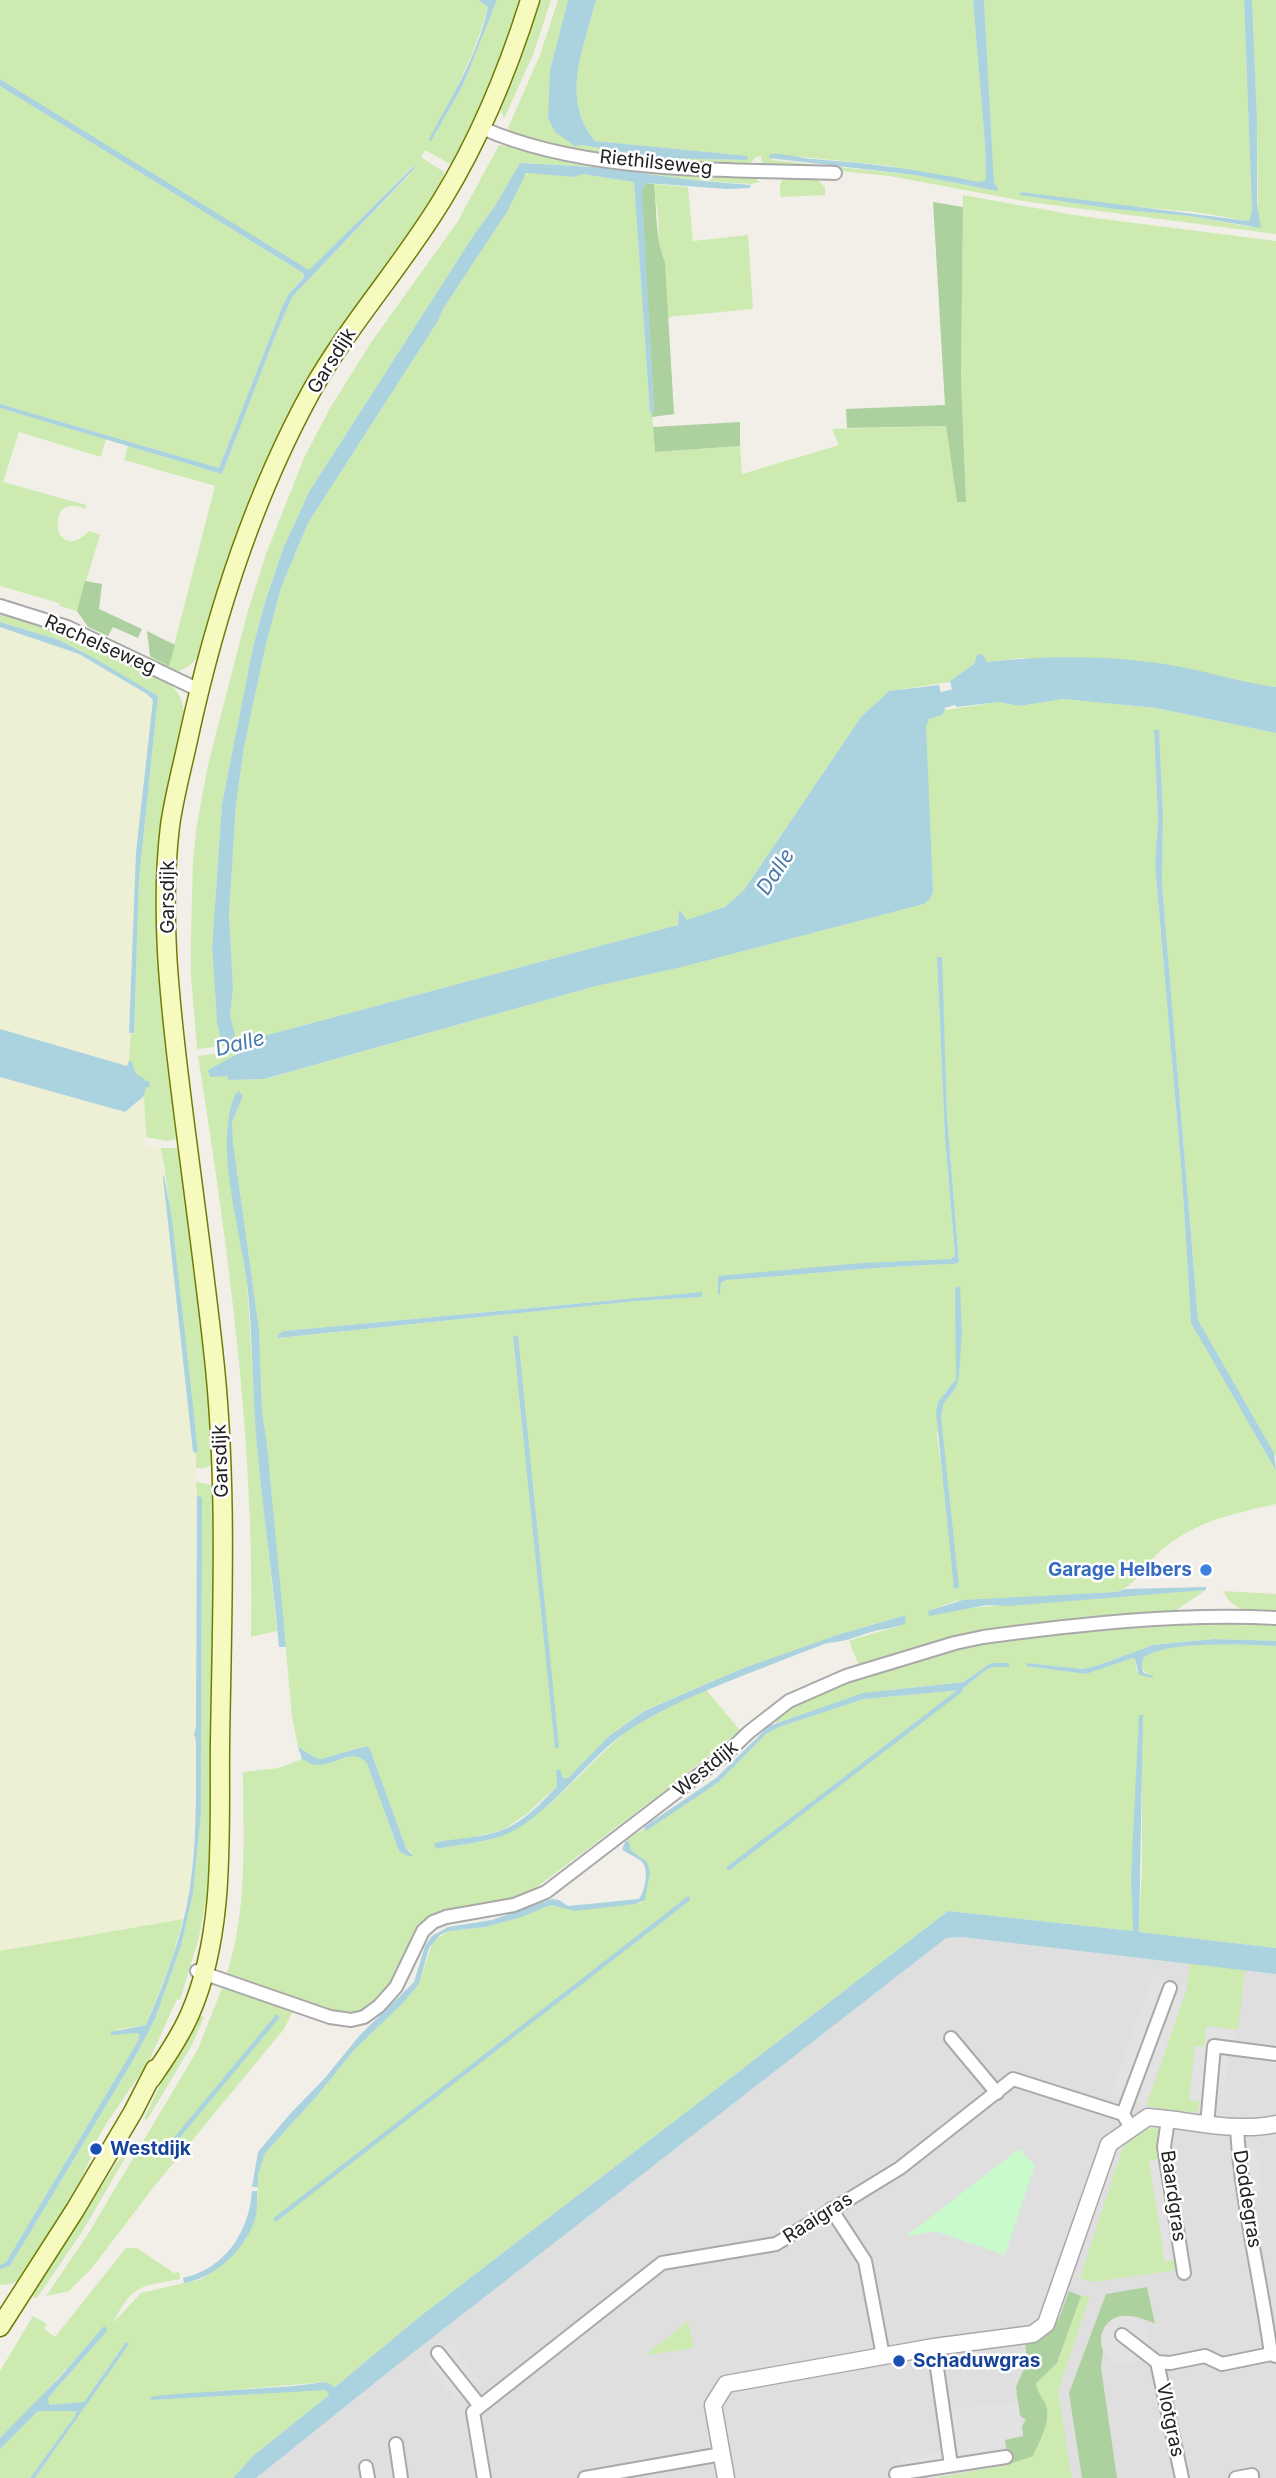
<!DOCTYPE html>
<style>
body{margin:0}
canvas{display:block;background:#f2efe9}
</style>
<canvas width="1276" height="2478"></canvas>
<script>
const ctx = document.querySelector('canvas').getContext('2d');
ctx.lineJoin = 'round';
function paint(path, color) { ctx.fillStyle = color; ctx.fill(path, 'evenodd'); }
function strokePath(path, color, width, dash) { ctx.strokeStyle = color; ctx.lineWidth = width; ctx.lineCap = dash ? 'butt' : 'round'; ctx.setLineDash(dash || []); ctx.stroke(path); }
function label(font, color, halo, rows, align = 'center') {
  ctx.font = font + ' Inter,sans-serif'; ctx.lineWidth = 5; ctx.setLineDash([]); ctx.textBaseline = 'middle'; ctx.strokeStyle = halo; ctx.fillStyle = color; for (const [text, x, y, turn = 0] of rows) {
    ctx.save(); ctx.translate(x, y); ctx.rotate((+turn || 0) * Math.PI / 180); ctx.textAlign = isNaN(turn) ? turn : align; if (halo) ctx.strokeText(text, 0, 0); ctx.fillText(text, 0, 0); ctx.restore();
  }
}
const residential = new Path2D(`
 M976 1930 1276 1967V2478H254L263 2468 938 1936Z`);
const farmland = new Path2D(`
 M0 627 79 654 147 694 153 700 136 852 129 1032 131 1034 129 1061 127 1066 0 1029Z
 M0 1077 125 1112 144 1096 145 1146 161 1148 164 1175 163 1177 193 1452 196 1453 197 1496 196 1728 194 1737 196 1742V1826L190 1887 183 1919 0 1951Z`);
const grass = new Path2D(`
 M0 0H478L488 7C476 54 451 97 431 141L463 85 497 0H522L498 70 456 160 450 164 425 150 421 157 444 172V182L427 209 329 347 205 645C197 660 190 668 173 673L149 661 150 656 169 665 215 486 124 460 128 446 222 474 278 329 292 297 414 170V165L310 270H305L0 79Z
 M537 0H551L534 52 504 119 501 110V103Z
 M558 0H568L550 70 575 146 582 145 660 158 747 160V156L595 141C560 98 584 48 596 0H973L985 144 986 180 979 182 884 165 770 154 772 160 915 175 997 191 998 188 994 184 984 0H1244L1252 211 1249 221 1195 212 1029 197 1190 216 1251 227 1258 222 1257 120 1252 0H1276V234L1029 202 889 176 832 170 769 168 762 164 761 156 756 157 748 166C668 163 586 160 510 133L508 128 540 55Z
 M0 86 303 273 304 276 288 295 282 307 219 468 0 404Z
 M499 145 752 176 760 182 750 184 692 180 594 167 520 163 493 209 475 233 309 492 283 549 265 602 253 647 222 804 212 947 217 1022 235 1034 230 1015 233 990 229 913 236 805 244 747 266 644 281 588 308 523 438 321 443 309 507 212 523 177 529 172 575 177 582 174 634 182 650 413H652L655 452 740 446 742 474 839 445 832 429 946 426 957 502 966 501 961 377 963 195 1080 216 1276 241V687L1022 658 986 662 977 655 974 664 950 682 889 691 861 717 744 890 725 907 687 921 679 911 678 925 260 1037C252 1048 237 1052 227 1061L229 1080 265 1079 596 986 682 967 924 904 933 891 925 726 929 719 942 715 945 710 999 702 1019 706 1063 699 1156 708 1276 733V1457L1198 1320 1162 884 1163 814 1159 731H1154L1158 820 1155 864 1182 1177 1191 1323 1276 1471V1504C1236 1513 1196 1521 1164 1548 1147 1561 1137 1586 1116 1592L956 1601 928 1611 1206 1590 1172 1613 1073 1624 860 1668 849 1641C868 1634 886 1631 904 1624L905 1615 837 1635 741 1669 643 1711 608 1737 568 1778H563L556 1770 557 1786 528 1813 503 1830 435 1846 437 1849C460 1844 489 1843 510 1832 552 1810 584 1768 620 1737 641 1719 670 1707 695 1694L706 1690 740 1730 675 1783 538 1886 515 1897 438 1914 395 1982 369 2009 347 2016 231 1977 227 1973C248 1909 243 1839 243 1772L279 1768 302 1759 318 1765 357 1755 362 1757 367 1764 399 1851 412 1853 406 1848 370 1749 365 1746 321 1759 316 1758 298 1747 292 1717 267 1444 262 1411 259 1329 233 1142 232 1122 243 1096 239 1092 227 1130 230 1176 247 1282 257 1444 277 1631 251 1637C255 1442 228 1247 198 1056L233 1051V1045L197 1049 191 975V936L193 859 197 824 208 765 247 614 266 554 304 458 330 408 372 341 458 221ZM941 957 947 1116 959 1262 954 1264C878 1266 802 1275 726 1280L721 1283 720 1295 718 1294V1276L951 1259 955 1255 945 1138 937 958ZM959 1286 962 1332 956 1388 944 1403 941 1417 944 1486 937 1435 944 1393 952 1386 956 1379ZM702 1297 636 1301 279 1338V1334L285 1331 614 1300ZM518 1336 556 1748 513 1337Z
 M787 175 815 177 825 187V195L781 197C779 188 779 181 787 175Z
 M654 184 688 187 693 241 748 235 753 309 668 317 665 262 659 247 658 216Z
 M0 408 106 439 101 457 19 432 3 482 86 505 85 509C43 489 53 569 89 531L100 535 77 611 60 606 59 603 0 586Z
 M0 609 84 638 169 683C182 695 184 705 184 722L165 828 180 1134 176 1139 167 1141 146 1137 144 1096 146 1087H150L136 1074 132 1062 129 1061 131 1034 134 1032 139 879 158 696 79 650 59 640 0 622Z
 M161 1148H175L180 1150 206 1345 213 1464 205 1468H196V1453L198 1451 166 1178Z
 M196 1482 212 1485 215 1493 211 1874 199 1937 180 2000 177 1999 149 2061 108 2121 88 2155 91 2157 69 2206 22 2278 12 2284 0 2285V2269L10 2266 135 2057 155 2019 181 1946 193 1893 201 1814 202 1513V1497L197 1496Z
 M1223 1591 1276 1594V1615C1254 1612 1233 1613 1223 1591Z
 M1276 1621V1641L1214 1639 1153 1645 1099 1665 1083 1669 1027 1663 1026 1666 1086 1674 1133 1658 1135 1659 1137 1672 1149 1675 1142 1669 1143 1658C1168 1639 1245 1645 1276 1646V1948L1139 1932 1142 1866V1715C1136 1787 1131 1859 1133 1931L948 1911 418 2318 335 2387 326 2382 151 2397 152 2400 326 2389 329 2395 253 2456 233 2478H35L86 2405 126 2342 84 2402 49 2405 47 2401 48 2398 108 2330 104 2327 39 2399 0 2438V2371L33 2316 47 2324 44 2329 55 2337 126 2248H137L174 2273 179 2272 180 2279C139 2287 133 2284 113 2323L141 2293 202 2279 231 2257 247 2237 257 2209 258 2175 265 2153 317 2096 354 2050 403 2003 419 1984 433 1941 449 1931 486 1927 522 1917 551 1905 563 1908 642 1903C648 1878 656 1866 631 1850L628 1840H626L645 1828 646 1830 719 1782 766 1734 779 1727 864 1699 961 1690 986 1670 994 1667H1008L1009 1664H989L964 1682 889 1690 776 1723 773 1716 793 1703 857 1676 986 1640 1181 1622Z
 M183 1919 171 1962 146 2025 115 2030 137 2033 139 2034 138 2041 6 2262 0 2265V1951Z
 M1190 1963 1245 1970 1238 2030 1207 2026 1204 2047 1195 2046 1200 2101 1197 2113 1146 2106 1187 1988Z
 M222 1988 288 2007 292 2013 284 2029 153 2188 92 2268 69 2291 46 2296 88 2234 198 2049Z
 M195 2014 204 2017 192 2045 147 2120 144 2118Z
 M1150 2128 1163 2130 1159 2159 1149 2161 1165 2261 1175 2260 1178 2270 1093 2282 1080 2278 1122 2150 1132 2138Z
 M124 2152 128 2153 82 2232 37 2298 33 2297 32 2291Z
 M1081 2296H1090L1058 2392 1072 2478H930L1007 2465 1033 2456 1045 2403 1038 2393 1035 2383 1057 2363Z
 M688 2321 694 2348 648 2355V2353Z
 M73 2409 76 2411 75 2416 30 2478H0V2449L38 2411Z`);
const forest = new Path2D(`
 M646 183 654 184C657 209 655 239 665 262L674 414 652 417V413L654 412 642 205V189Z
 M933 202 963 207 961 377 966 502H957L946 426 847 428 846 409 945 405Z
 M740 422V446L655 452 653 427Z
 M85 581 102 584 99 609 142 629 138 638 113 627 108 636 88 627 77 611Z
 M147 631 175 645 169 666 150 656Z
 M1147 2287 1155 2324C1137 2315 1110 2308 1102 2334 1100 2340 1103 2345 1103 2351 1103 2356 1101 2362 1101 2368L1117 2478H1082L1069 2393 1106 2294Z
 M1069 2291 1081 2296 1057 2363 1036 2383C1037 2392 1041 2395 1045 2403 1053 2418 1039 2442 1033 2456L1007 2465 1013 2455 1006 2451 1005 2439 1023 2436 1022 2426 1026 2420 1019 2415 1016 2387 1027 2362 1025 2341C1060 2331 1057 2323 1069 2291Z`);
const park = new Path2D(`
 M1019 2149 1035 2165 1005 2255 935 2231 905 2237Z`);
const parking = new Path2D(`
 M1153 1976 1187 1988 1146 2106 1111 2094Z
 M1206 2027 1236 2031 1235 2044H1230L1223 2104 1189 2100 1195 2046 1204 2047Z
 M1256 2149 1264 2197 1253 2199 1246 2150Z
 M1159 2159 1175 2260 1165 2262 1149 2161Z
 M1101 2340a24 24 0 1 1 48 0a24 24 0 1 1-48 0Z
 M450 2342 480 2381 455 2401 425 2362Z
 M1018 2401 1023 2436 1005 2440 1007 2465 935 2478H901L899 2458 957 2451 951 2410Z`);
const water = new Path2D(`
 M478 0H497L463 85 431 141 429 140 431 135C453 95 479 52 488 7Z
 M568 0H596C584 48 560 98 595 141L748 156 747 160 660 158 582 145 575 146 555 132 548 118 550 70Z
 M973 0H984L994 183 998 188 997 191 915 175 769 158 770 154C785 153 798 158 812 159 869 163 923 170 979 182L986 180 985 144Z
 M1244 0H1252L1257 120V203L1261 228 1190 216 1115 209 1020 195 1021 192 1249 221 1252 211Z
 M0 79 309 270 415 165 414 169 292 297 278 329 222 474 0 408V404L219 468 282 307 288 295 304 277 303 273 0 86Z
 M520 163 594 167 692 180 751 185 750 188 727 189 646 183 642 189 654 413H650L634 182 582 174 575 177 526 173 507 212 443 309 438 321 308 523 281 588 266 644 244 747 236 805 229 913 233 990 230 1015 235 1034 232 1040H221L217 1022 212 947 222 804 253 647 265 602 283 549 309 492 475 233 493 209Z
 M0 622 59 640 94 658 158 696 139 879 134 1033H129L136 852 153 700 147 694 79 654 0 627Z
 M982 654 987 662C1046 655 1121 655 1181 667 1213 673 1244 683 1276 687V733L1156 708 1063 699 1019 706 999 702 956 707 950 681 974 664 977 655Z
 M939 685 945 710 942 715 929 719 926 726 933 891 930 899 924 904 682 967 596 986 264 1079 229 1080 227 1076 210 1077 208 1070 254 1045 260 1037 678 925 679 910 687 920 725 907 744 890 861 717 889 691Z
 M1154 730H1159L1163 814 1162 884 1198 1320 1274 1453 1276 1471 1191 1323 1182 1177 1155 864 1158 820Z
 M937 957H942L947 1116 959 1262 954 1264C878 1266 802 1275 726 1280L721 1283 720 1295 718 1294V1276L862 1263 951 1259 955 1255 945 1138Z
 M0 1029 127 1066 129 1061 132 1062 136 1074 142 1077 145 1081H149L150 1087H146L144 1096 125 1112 0 1077Z
 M239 1091 243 1096 232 1122 233 1142 259 1329 262 1411 267 1444 286 1647H279C273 1580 263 1513 257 1446 252 1392 253 1336 247 1282 240 1228 213 1142 236 1093Z
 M164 1175 172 1219 198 1451 196 1453 193 1452 163 1177Z
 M960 1286 962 1332 959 1376 956 1388 944 1403 941 1417 959 1587 954 1589 936 1412 938 1402 956 1379 955 1288Z
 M702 1292V1297L636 1301 278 1338 279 1334 284 1331Z
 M518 1335 559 1747 555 1748 513 1337Z
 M197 1496 202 1497V1513L201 1814 193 1893 181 1946 155 2019 135 2057 10 2266 0 2269V2265L6 2262 138 2041 139 2034 137 2033 111 2035V2032L146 2025C165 1981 183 1935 190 1887 197 1839 196 1791 196 1742L194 1734 196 1728Z
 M1206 1587V1590L1008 1606 987 1605 929 1616 928 1611 963 1600 1116 1592 1126 1589Z
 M906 1615 905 1624C893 1628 882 1629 871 1632 853 1638 847 1641 827 1643 792 1656 757 1670 722 1684 688 1698 653 1713 622 1735 586 1761 542 1824 499 1837 479 1843 457 1845 436 1849L434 1843C456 1838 479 1838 500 1831 521 1824 543 1802 557 1786L556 1770H560L563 1778H568L608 1737 644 1711 741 1669 837 1635Z
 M1214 1639 1276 1641V1646C1245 1645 1167 1640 1143 1658L1142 1669 1144 1673 1153 1676V1678L1139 1675 1135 1659 1133 1658 1086 1674 1026 1666 1027 1663 1083 1669 1099 1665 1153 1645Z
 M995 1663H1009V1667H994L986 1670 961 1690 864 1699 779 1727 766 1734 719 1782 646 1831 644 1827 716 1778 769 1726 863 1693 964 1682 989 1664Z
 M1139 1715H1143L1139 1932 1276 1948V1974L962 1937 946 1938 392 2369 256 2478H233L253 2456 329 2395 326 2390 151 2400 150 2397 163 2395 294 2386 326 2382 335 2387 418 2318 948 1911 1133 1931 1131 1876Z
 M366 1746 370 1749 406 1848 413 1856H408L399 1851 367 1764C355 1746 336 1765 318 1765 312 1765 307 1762 302 1759L298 1747 316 1758 321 1759Z
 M626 1840 629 1842 631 1850 647 1862 650 1872 645 1900 635 1904 575 1911 551 1905 522 1917 486 1927 449 1931 440 1935 429 1948 419 1984 403 2003 354 2050 317 2096 265 2153 258 2175V2187H252L258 2152 289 2115 324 2079 360 2035 414 1982 425 1946 432 1936 448 1927 492 1920 552 1899 559 1900 568 1906 639 1899C645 1891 650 1869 641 1861 635 1856 627 1854 622 1849Z
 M252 2191H257C257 2200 258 2210 255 2219 245 2250 215 2278 184 2283L183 2278C224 2269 249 2233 252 2191Z
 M104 2326 108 2330 48 2398 49 2405 84 2402 126 2342 129 2344 35 2478H30L75 2416 76 2411H38L0 2449V2438L59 2378Z`);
const stream = new Path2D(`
 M729 1868 961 1690
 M165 2152 277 2017
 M276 2219 688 1899`);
const canal = new Path2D(`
 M924 705 973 692`);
const minor = new Path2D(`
 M482 128C586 174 723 169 835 173
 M0 606 67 627 199 690
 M197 1971 330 2017 351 2020 364 2017 379 2006 396 1987 423 1931 433 1922 446 1917 514 1905 546 1892 726 1754 749 1732 789 1701 846 1676 955 1643 983 1637C1080 1624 1179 1613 1276 1618
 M951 2038 997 2093
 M1168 2119 1164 2147 1184 2273
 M1127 2121 1123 2114 1170 1988
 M1207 2125 1214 2046 1276 2054
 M1237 2128C1241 2202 1261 2279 1271 2354
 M831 2209 865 2261 883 2356
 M1122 2335 1157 2362 1170 2363 1205 2356 1222 2364 1271 2354 1276 2356
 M934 2347 951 2465
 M438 2353 480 2406
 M1157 2362 1182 2478
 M396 2444 401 2478
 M366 2467 368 2478
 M896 2474 1006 2457
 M484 2478 473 2412 662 2263 776 2244 900 2168 1013 2079 1123 2114
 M585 2478 722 2454
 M1236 2478 1252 2475V2478`);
const tertiary = new Path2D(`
 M726 2478 713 2405 726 2384 934 2347 1033 2334 1046 2324 1109 2144 1148 2117C1191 2120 1233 2133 1276 2124`);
const secondary = new Path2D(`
 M151 2079C165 2059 180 2037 190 2014 226 1932 219 1831 220 1743 222 1612 228 1480 213 1349 203 1258 190 1168 179 1077 169 994 160 909 170 826 174 797 182 768 188 740 214 619 252 499 312 390 350 323 402 266 442 200 480 138 508 70 530 0
 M0 2327 75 2210 133 2112 155 2069`);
const markers = [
 [1206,1570,7,"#3f7fe0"],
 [96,2149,7,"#1a4fb4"],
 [899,2361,7,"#1a4fb4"]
];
const streetNames = [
 ["Riethilseweg",656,163,6],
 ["Garsdijk",332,361,-58],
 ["Rachelseweg",100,645,24],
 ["Garsdijk",168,897,-90],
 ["Garsdijk",221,1461,-92],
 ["Westdijk",706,1769,-39],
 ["Baardgras",1173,2196,82],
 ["Doddegras",1247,2199,81],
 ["Raaigras",818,2218,-32],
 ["Vlotgras",1170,2420,78]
];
const shopNames = [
 ["Garage Helbers",1192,1570]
];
const transitNames = [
 ["Westdijk",110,2149],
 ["Schaduwgras",913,2361]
];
const waterNames = [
 ["Dalle",776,872,-57],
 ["Dalle",240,1044,-14]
];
paint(residential, '#e0dfdf');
paint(farmland, '#eef0d5');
paint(grass, '#cdebb0');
paint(forest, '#add19e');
paint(park, '#c8facc');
paint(parking, '#e2e2e2');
paint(water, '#aad3df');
strokePath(stream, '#aad3df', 4.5);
strokePath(canal, '#aad3df', 16);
strokePath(minor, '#a9a9a9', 16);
strokePath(tertiary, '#a9a9a9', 19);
strokePath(secondary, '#707d05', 21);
strokePath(minor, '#fff', 12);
strokePath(tertiary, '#fff', 16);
strokePath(secondary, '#f7fabf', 18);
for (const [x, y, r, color] of markers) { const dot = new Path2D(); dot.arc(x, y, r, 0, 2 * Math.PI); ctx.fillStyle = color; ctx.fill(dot); strokePath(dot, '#fff', 2.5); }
label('19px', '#222', '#fff', streetNames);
label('bold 19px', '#366cbe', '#fff', shopNames, 'right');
label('bold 19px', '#164399', '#fff', transitNames, 'left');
label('italic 21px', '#4a7aab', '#fff', waterNames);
</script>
